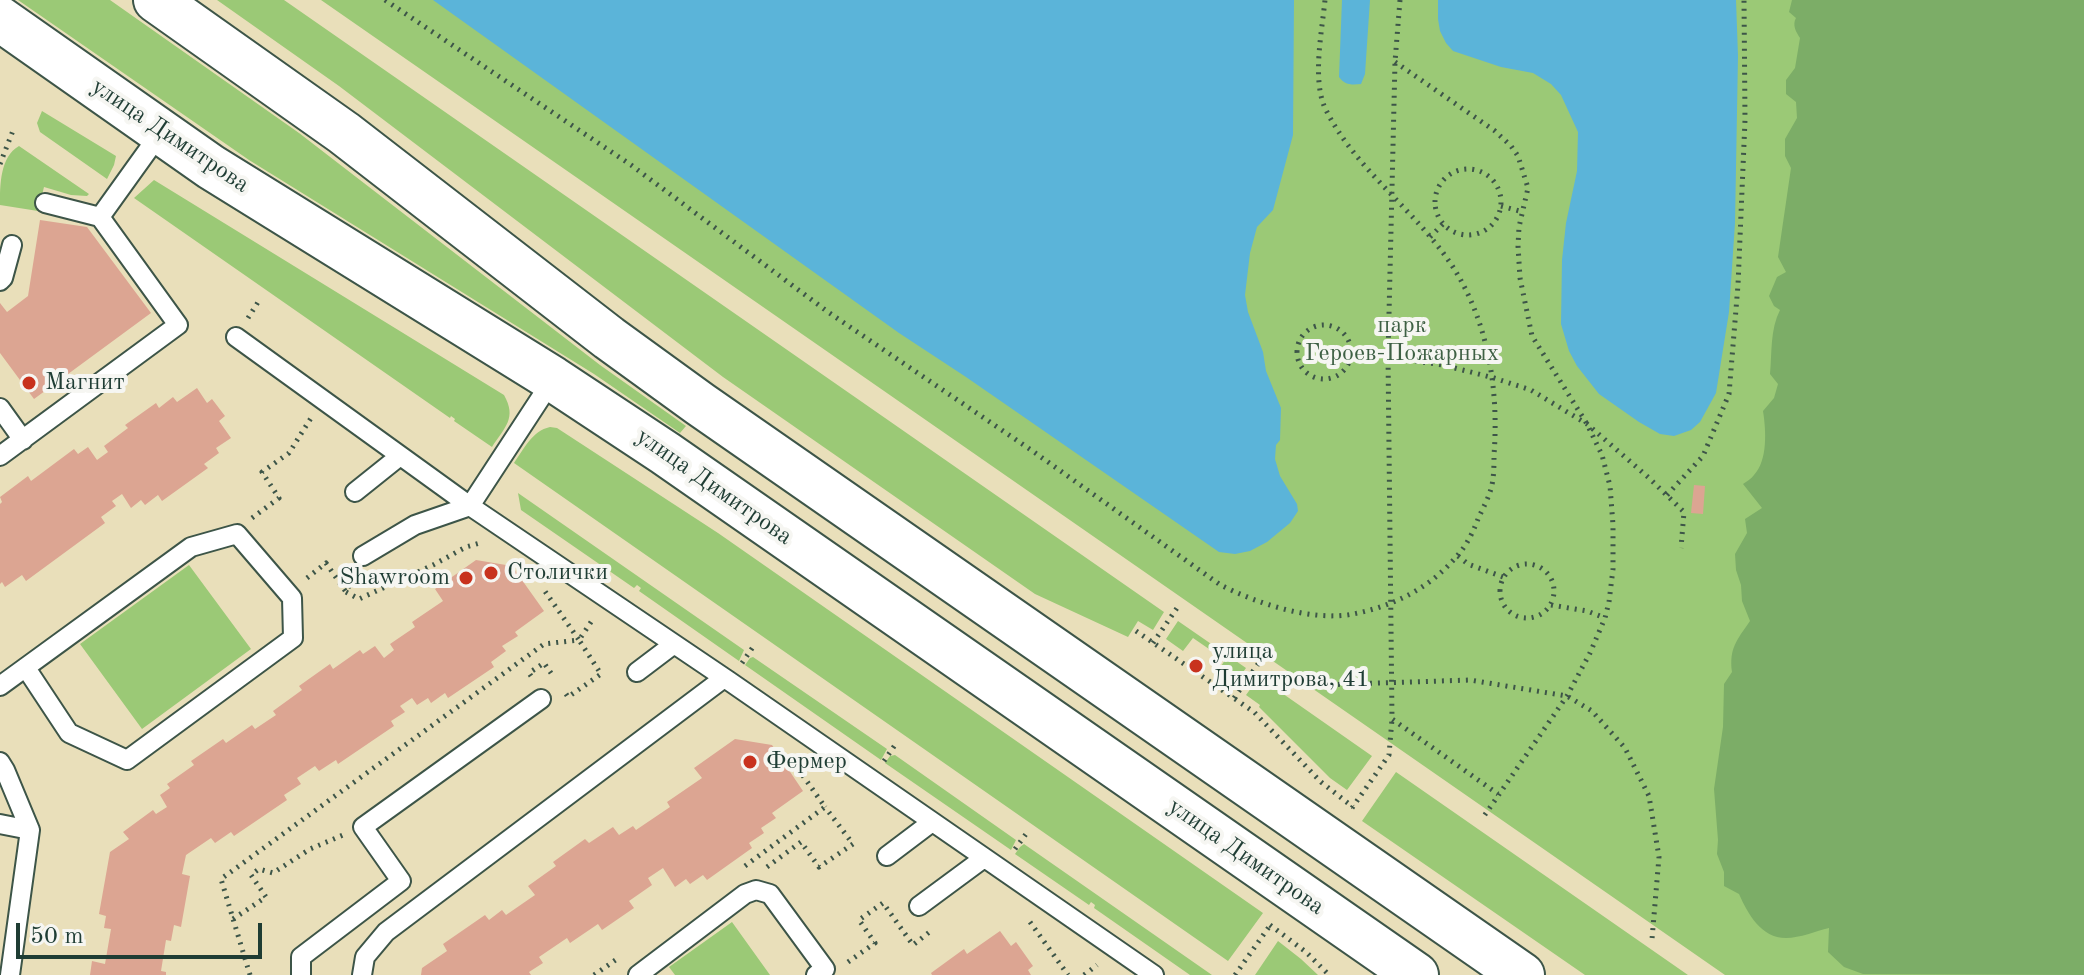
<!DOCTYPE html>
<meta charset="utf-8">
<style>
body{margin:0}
#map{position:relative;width:2084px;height:975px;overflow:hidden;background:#e9dfba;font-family:"Old Standard TT",serif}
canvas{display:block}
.scale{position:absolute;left:16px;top:923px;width:246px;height:36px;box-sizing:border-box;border:4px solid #1f3d34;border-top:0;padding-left:10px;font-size:24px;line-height:28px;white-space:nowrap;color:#1f3d34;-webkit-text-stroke:6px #f6f6f2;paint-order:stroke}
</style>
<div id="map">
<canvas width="2084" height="975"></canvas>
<div class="scale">50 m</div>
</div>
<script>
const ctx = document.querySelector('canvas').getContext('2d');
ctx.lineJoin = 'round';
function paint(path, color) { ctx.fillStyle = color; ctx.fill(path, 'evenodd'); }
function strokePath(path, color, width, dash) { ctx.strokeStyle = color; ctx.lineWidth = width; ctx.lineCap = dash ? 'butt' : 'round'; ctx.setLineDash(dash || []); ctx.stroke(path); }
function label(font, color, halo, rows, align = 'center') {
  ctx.font = font + ' "Old Standard TT",serif'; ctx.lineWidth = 8; ctx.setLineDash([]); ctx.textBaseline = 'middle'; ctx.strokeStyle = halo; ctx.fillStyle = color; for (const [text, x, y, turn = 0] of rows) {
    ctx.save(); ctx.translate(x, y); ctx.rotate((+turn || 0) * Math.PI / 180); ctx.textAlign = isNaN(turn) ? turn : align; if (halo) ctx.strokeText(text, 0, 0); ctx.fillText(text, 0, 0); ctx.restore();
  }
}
const green = new Path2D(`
 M18 0H110L299 133 600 365 686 426 680 433 594 374 249 160Z
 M217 0H284L1164 612 1153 630 1138 621 1128 637 1035 594 723 377 339 86Z
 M321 0H2084V975H1725Z
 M42 111 116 156 114 165 107 179 40 132 37 123Z
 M19 146 89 194 87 196 71 195 44 187 38 211 0 205C0 185 0 157 19 146Z
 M154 180 504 395C517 418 505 427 492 447L454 421 455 419 451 416 450 418 134 198Z
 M550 427 557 428 718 533 1263 913 1228 961 514 463C524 449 532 431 550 427Z
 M518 493 744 650 739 661 639 591 641 588 637 585 634 588 521 510Z
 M189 565 251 649 142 729 80 644Z
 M1178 621 1246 668 1233 686 1216 674 1225 660 1193 638 1183 651 1166 639Z
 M753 657 887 749 881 760 745 665 750 658Z
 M1259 677 1372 756 1347 790 1330 778 1259 707 1260 705 1246 695Z
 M895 755 1016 840 1011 850 885 763 890 756Z
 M1396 772 1688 975H1585L1362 821Z
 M1024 844 1212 975H1190L1094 908 1095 905 1091 902 1089 905 1015 854 1020 847Z
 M732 922 770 975H675L669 967Z
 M1278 941 1301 959 1318 975H1255Z`);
const forest = new Path2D(`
 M1792 0H2084V975L1863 974 1844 967 1828 952 1829 928C1816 931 1800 938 1786 938 1761 938 1748 914 1739 894L1724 886V872L1717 854 1718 840 1714 789 1723 727 1724 684 1732 672C1729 648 1737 640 1750 621L1742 601 1741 585 1736 570 1735 554 1747 533 1745 519 1762 508 1743 484C1747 481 1751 479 1754 475 1768 460 1766 430 1763 411L1774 398 1778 384 1770 374C1772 352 1770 330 1780 310L1774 306 1769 296 1777 277 1786 272 1778 257 1791 168 1785 156V139L1797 118 1796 102 1786 94V80L1795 68 1800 38C1796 32 1792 25 1796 18L1789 12Z`);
const water = new Path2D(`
 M433 0H1294L1293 135 1273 210 1257 227 1250 253 1245 295 1248 312 1263 352 1266 371 1281 408 1280 440 1276 445 1275 459 1280 476 1297 504 1298 511 1290 523 1267 542 1250 551 1235 554 1219 552 966 377 899 333Z
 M1342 0H1370L1365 74 1361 84C1351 85 1345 85 1339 77Z
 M1438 0H1736L1738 56 1735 223 1729 312 1716 393 1700 422 1691 430 1674 436 1660 434 1639 422 1599 394 1577 366 1569 351 1561 324 1562 260 1566 223 1577 171 1578 132 1561 95 1551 84 1533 73 1501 67 1453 51 1446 43 1440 31 1438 19Z`);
const building = new Path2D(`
 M40 220 87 227 151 313 34 399 0 353V303L7 312 28 296Z
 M197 388 207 403 212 399 225 416 219 421 231 438 216 448 219 453 204 464 208 468 162 501 158 495 145 505 141 500 131 508 122 494 112 501 116 506 101 517 105 523 26 581 22 575 5 587 2 582 0 584V504L2 502 0 497 28 476 31 481 74 449 78 454 88 447 97 460 108 452 104 446 128 428 125 425 156 403 159 408 173 397 177 402Z
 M1694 485 1705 486 1703 514 1691 513Z
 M476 560 512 566 544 611 515 632 518 636 502 646 506 651 491 662 494 667 448 698 445 693 431 703 428 698 417 705 412 698 400 706 405 712 391 721 394 726 338 764 336 760 319 771 315 766 297 778 301 784 284 795 287 800 234 836 231 832 215 843 211 838 186 855 182 874 190 876 181 927 174 925 171 941 166 940 161 971 166 972V975H90L92 961 105 964 111 929 104 928 106 916 99 914 110 852 129 839 123 832 153 810 156 814 167 807 160 795 170 788 167 784 194 765 191 761 223 739 226 743 252 725 255 729 276 715 273 711 302 690 299 686 330 664 333 669 360 650 363 654 375 646 384 658 394 650 390 644 415 627 412 622 443 601 435 589Z
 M735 739 772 745 803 791 772 813 776 818 761 828 764 833 749 843 752 848 707 880 703 875 690 884 686 879 675 887 663 868 648 878 652 885 629 901 634 908 602 930 598 924 570 943 567 938 539 957 543 963 529 972 531 975H421L422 968 447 951 443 944 485 915 489 920 502 910 506 915 535 895 528 886 556 866 553 862 585 839 589 843 613 827 619 835 633 826 636 830 670 807 667 802 702 778 694 768Z
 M1000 931 1011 946 1016 942 1033 966 1028 970 1031 975H932L931 973 964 949 967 954Z`);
const path = new Path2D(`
 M385 0 631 165 828 312 1034 452 1219 584C1255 603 1312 622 1353 614 1394 606 1430 588 1457 556 1467 545 1473 532 1478 519 1482 510 1487 501 1490 492 1494 481 1494 467 1494 455 1499 389 1488 320 1451 264 1414 209 1354 168 1325 108 1312 79 1322 31 1325 0
 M1400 0 1395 62 1388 356 1392 719 1498 794
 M1395 62 1495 131 1511 146 1518 156 1528 188 1519 227 1518 246 1520 278 1532 336 1587 424 1602 455 1610 486 1613 525V569L1609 602 1605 618 1590 653 1567 696 1482 819
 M0 164 14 128
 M1435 202a33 33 0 1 1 66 0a33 33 0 1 1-66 0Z
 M1501 206 1523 212
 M1430 237 1443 224
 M248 318 260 299
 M1297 352a27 27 0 1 1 54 0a27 27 0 1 1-54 0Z
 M1352 352 1443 365 1494 378 1531 390 1587 424 1649 478 1684 512 1681 548
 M1667 495 1703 456 1729 394 1738 285 1745 120 1744 0
 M252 518 279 498 262 472 289 453 311 418
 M1458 556 1468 564 1503 577
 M1500 591a27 27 0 1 1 54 0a27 27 0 1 1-54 0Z
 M307 578 326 563 346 592 354 576
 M346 592 359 599 433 565 466 547 480 543
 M1551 605 1587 611 1605 618
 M1136 631 1254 712 1321 782 1353 807
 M1153 643 1177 608
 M742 663 755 644
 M531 676 529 673 544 663 553 676
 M1290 686 1470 680 1567 696 1592 711 1625 748 1649 796 1659 857 1652 939
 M566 694 568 697 601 674 579 640 593 619
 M1234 698 1258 664
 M884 761 897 742
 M1352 808 1389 755 1392 719
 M1015 849 1026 834
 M745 866 825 807 787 753
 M767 867 801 842 819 867 853 844 825 807
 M233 919 266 897 251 875 259 869 273 873 310 849 343 835
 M1030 922 1068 975
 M1270 925 1306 952 1329 975
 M848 962 875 943 859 920 883 903 913 945 932 930
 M250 975 221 879 544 644 579 640 542 587
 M594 975 617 959
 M1084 975 1097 965
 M1235 975 1271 924`);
const lane = new Path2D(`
 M45 203 100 217
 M0 281 3 278 12 245
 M236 337 470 506 729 681 1154 975
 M0 408 23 440
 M0 456 178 325 100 217 161 132
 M355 492 400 456
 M363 556 415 525 470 506 553 379
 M637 672 674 644
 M0 686 191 547 237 534 292 598 293 638 127 760 69 733 26 668
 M0 762 5 770 30 830 10 975
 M0 824 30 830
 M887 856 932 822
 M919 906 984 858
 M301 975V957L401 881 363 827 541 699
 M362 975 365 957 386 932 724 678
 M638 975 745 894 756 890 770 894 825 969 816 975`);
const secondary = new Path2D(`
 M156 0 344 133 609 338 700 404 1522 975
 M0 19 211 167 553 379 665 453 1416 975`);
const markers = [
 [29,383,8,"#c8321e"],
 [491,573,8,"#c8321e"],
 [466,578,8,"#c8321e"],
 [1196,666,8,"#c8321e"],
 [750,762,8,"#c8321e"]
];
const streetNames = [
 ["улица Димитрова",170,136,34],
 ["улица Димитрова",714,487,35],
 ["улица Димитрова",1246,857,35]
];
const parkNames = [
 ["парк",1402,326],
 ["Героев-Пожарных",1402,354]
];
const poiNames = [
 ["Магнит",45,383],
 ["Столички",507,573],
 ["Shawroom",450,578,"right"],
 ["улица",1212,652],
 ["Димитрова, 41",1212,680],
 ["Фермер",766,762]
];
paint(green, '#9bc976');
paint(forest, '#7cad67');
paint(water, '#5bb4d9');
paint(building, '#dca592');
strokePath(lane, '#3d5548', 22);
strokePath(secondary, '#3d5548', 48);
strokePath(path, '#3d5548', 5, [2, 6]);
strokePath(lane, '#fff', 18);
strokePath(secondary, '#fff', 44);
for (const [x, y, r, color] of markers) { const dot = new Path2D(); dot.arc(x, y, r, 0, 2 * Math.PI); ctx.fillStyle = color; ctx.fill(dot); strokePath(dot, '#f6f6f2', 3); }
label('24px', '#1f3d34', '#f6f6f2', streetNames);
label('24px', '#3e6044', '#f6f6f2', parkNames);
label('24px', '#1f3d34', '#f6f6f2', poiNames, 'left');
</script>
